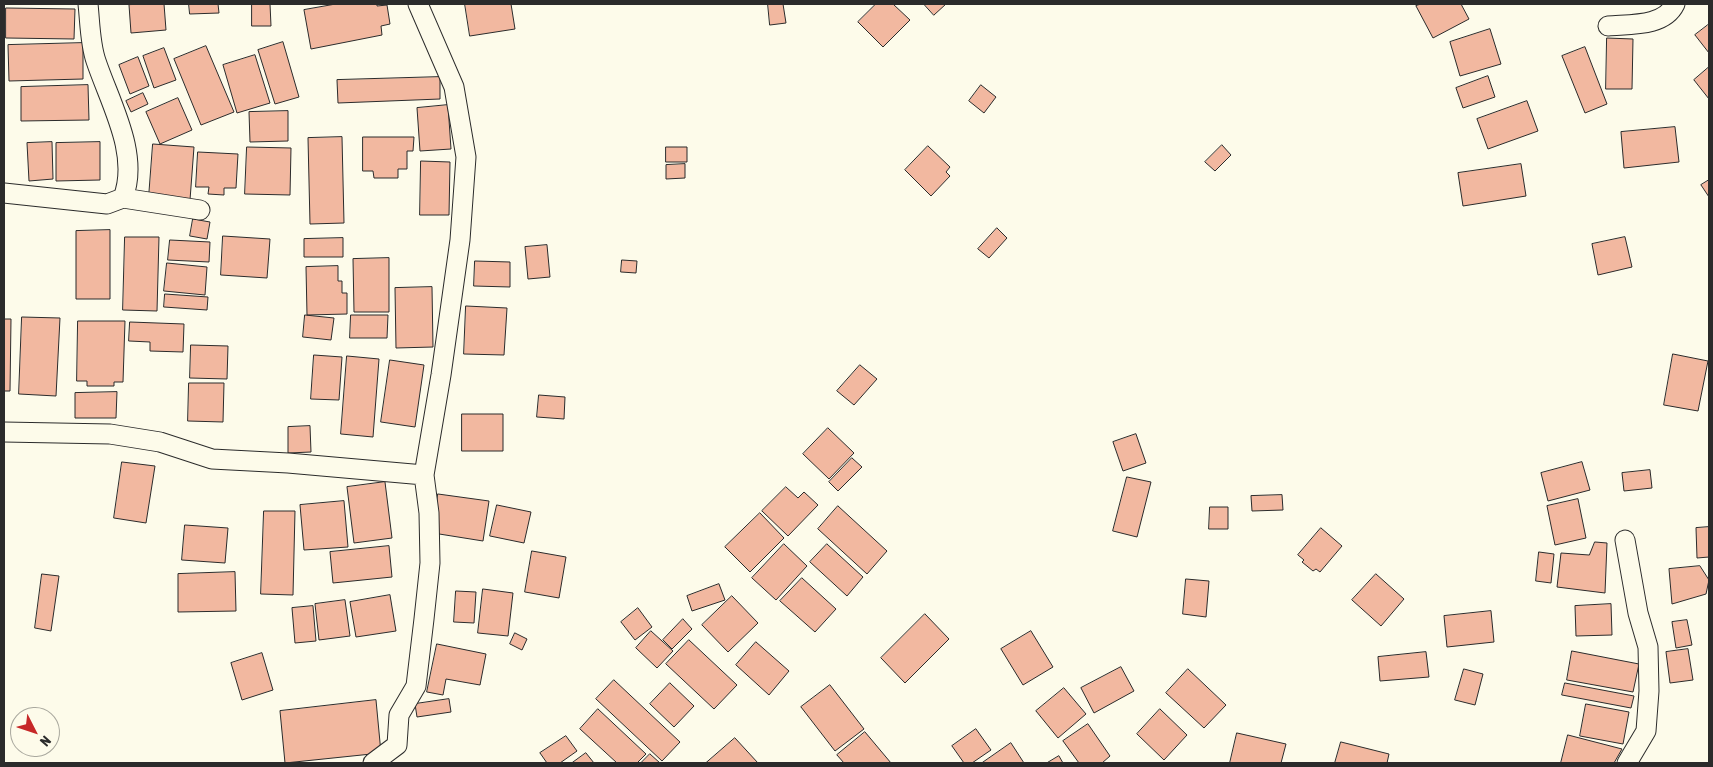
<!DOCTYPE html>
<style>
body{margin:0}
#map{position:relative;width:1713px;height:767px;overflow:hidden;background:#fdfbea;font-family:"Asap Condensed",sans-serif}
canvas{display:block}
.frame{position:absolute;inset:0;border:5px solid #2b2b2b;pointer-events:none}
.north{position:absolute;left:10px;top:707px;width:50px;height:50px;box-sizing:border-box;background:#fdfbea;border:1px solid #a9a89e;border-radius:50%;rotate:131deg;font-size:14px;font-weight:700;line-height:20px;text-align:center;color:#2b2b2b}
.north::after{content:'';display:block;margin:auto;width:18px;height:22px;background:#c62828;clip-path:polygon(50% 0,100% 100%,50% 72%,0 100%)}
</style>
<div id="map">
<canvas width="1713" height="767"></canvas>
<div class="frame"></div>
<div class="north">N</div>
</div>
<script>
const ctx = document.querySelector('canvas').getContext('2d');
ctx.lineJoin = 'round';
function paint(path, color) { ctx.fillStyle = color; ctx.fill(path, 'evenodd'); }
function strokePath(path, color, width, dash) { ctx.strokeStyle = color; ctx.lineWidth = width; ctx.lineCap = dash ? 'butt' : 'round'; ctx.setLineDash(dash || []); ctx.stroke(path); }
const building = new Path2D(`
 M164 4 166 30 131 33 129 5Z
 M189 4H218L219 13 190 14Z
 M252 4H270L271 26H252Z
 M336 4H377V6L387 5 390 24 381 26 382 35 311 49 304 10Z
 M465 4H511L515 29 470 36Z
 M768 4H783L786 23 770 25Z
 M876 4H893L910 20 883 47 858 22Z
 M924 4H946L934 15Z
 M1421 4H1461L1469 19 1433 38 1416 6Z
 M6 8 75 9 74 39 6 38Z
 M1708 25 1709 26V53L1695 35Z
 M1490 29 1501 64 1460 76 1450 42Z
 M1607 38 1633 39 1632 89H1606Z
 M283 42 299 97 275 104 258 50Z
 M83 43V79L9 81 8 45Z
 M206 46 234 112 201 125 174 59Z
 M1585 47 1607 104 1585 113 1562 56Z
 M164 48 176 80 154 88 143 56Z
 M255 55 270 103 237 113 223 65Z
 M138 57 149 86 130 94 119 65Z
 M1709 67V99L1694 80Z
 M1488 76 1495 97 1463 108 1456 88Z
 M440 77V99L338 103 337 80Z
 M88 85 89 120 21 121V87Z
 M981 85 996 97 984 113 969 101Z
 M143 93 148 104 131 112 126 101Z
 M178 98 192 130 160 144 146 112Z
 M1527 101 1538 131 1488 149 1477 119Z
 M448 105 451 149 420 151 417 108Z
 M288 111V141L250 142 249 112Z
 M1675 127 1679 162 1624 168 1621 132Z
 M342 137 344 223 310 224 308 138Z
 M363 137H414L413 151H407V169H398V178H374L373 171H363Z
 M52 142 53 179 29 181 27 143Z
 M100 142V180L56 181V143Z
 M153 144 194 147 190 200 149 197Z
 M1222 145 1231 155 1215 171 1205 162Z
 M928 146 950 167 946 172 950 176 931 196 905 170Z
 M247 147 291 148 290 195 245 194Z
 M666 147H687V162H666Z
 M198 152 238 154 236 188H224V195L208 194 209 187H196Z
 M421 161 450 162 449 215H420Z
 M685 164V178L666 179V165Z
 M1521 164 1526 196 1463 206 1458 173Z
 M1709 180V197L1701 185Z
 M193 219 210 222 207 239 190 236Z
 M997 228 1007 238 989 258 978 249Z
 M110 230V299H76V231Z
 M223 236 270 239 267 278 221 275Z
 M125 237H159L157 311 123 310Z
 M1625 237 1632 267 1598 275 1592 244Z
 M343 238V257H304V239Z
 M170 240 210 242 209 262 168 260Z
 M547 245 550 277 528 279 525 247Z
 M389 258V312H354L353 259Z
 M622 260 637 261 636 273 621 272Z
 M475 261 510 262V287L474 286Z
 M167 263 207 267 205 295 164 291Z
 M338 266V281H342V293H347V314L307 315 306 267Z
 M432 287 433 347 396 348 395 288Z
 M165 294 208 297 207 310 164 307Z
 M466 306 507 308 504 355 464 354Z
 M305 315 334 318 331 340 303 337Z
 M351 315H388L387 338H350Z
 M22 317 60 318 56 396 19 394Z
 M4 319H11L10 391H4Z
 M78 321H125L123 382H114V386H87V381H77Z
 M130 322 184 324 183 352 150 351V342L129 341Z
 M191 345 228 346 227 379 190 378Z
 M1673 354 1708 361 1698 411 1664 405Z
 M314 355 342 357 339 400 311 399Z
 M347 356 379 359 373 437 341 434Z
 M390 360 424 365 415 427 381 422Z
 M860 365 877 379 854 405 837 391Z
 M189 383H224L223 422 188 421Z
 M117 392 116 418H75V393Z
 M539 395 565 397 564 419 537 417Z
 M462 414H503V451H462Z
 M310 426 311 452 288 453V427Z
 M828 428 854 453 829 479 803 454Z
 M1136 434 1146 463 1123 471 1113 442Z
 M852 458 862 467 838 491 829 482Z
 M122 462 155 466 146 523 114 518Z
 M1582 462 1590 490 1548 501 1541 473Z
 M1650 470 1652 488 1624 491 1622 473Z
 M1127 477 1151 482 1137 537 1113 531Z
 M385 482 392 538 354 543 347 487Z
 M786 487 798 498 804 492 818 505 788 536 762 511Z
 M438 494 489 501 483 541 433 533Z
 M1282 495 1283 510 1252 511 1251 496Z
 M1578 499 1586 538 1555 545 1547 506Z
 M344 501 348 547 304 550 300 505Z
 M497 505 531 512 524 543 490 536Z
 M838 506 887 551 867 574 818 529Z
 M1210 507H1228V529H1209Z
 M264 511H295L293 595 261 594Z
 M760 513 784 538 750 572 725 547Z
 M185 525 228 528 225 563 182 560Z
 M1709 527V557L1697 558 1696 528Z
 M1321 528 1342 546 1320 572 1316 569 1313 571 1302 562 1304 560 1298 555Z
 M1595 542 1607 543 1605 593 1557 587 1561 553 1589 555Z
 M784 544 807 566 776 600 752 578Z
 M827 544 863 577 847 596 810 562Z
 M389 546 392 577 333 583 330 552Z
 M532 551 566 557 559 598 525 592Z
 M1539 552 1554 554 1551 583 1536 581Z
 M1700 566 1709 580 1706 594 1672 604 1669 569Z
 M235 572 236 611 178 612V574Z
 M42 574 59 576 51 631 35 628Z
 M1376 574 1404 599 1381 626 1352 600Z
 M802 578 836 609 815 632 780 601Z
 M1186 579 1209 581 1206 617 1183 614Z
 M719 584 725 600 692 611 687 596Z
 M483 589 513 593 508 636 478 633Z
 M456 591 476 592 474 623 454 622Z
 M390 595 396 631 356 637 350 602Z
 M732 596 758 623 728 652 702 625Z
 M345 600 350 636 319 640 315 604Z
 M1611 604 1612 635 1576 636 1575 606Z
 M313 606 316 641 295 643 292 608Z
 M638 608 652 627 635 640 621 622Z
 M1491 611 1494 642 1447 647 1444 616Z
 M925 614 949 639 905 683 881 658Z
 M683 619 692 629 672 649 663 640Z
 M1687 620 1692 645 1676 648 1672 622Z
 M651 631 673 651 657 668 636 648Z
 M1031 631 1053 667 1023 685 1001 649Z
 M515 633 527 639 522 650 510 644Z
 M689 640 737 685 714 709 666 664Z
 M756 642 789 671 769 695 736 665Z
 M437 644 486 654 480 685 446 679 443 695 427 692Z
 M1688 649 1693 680 1670 683 1666 652Z
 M1572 651 1639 664 1633 692 1567 680Z
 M1426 652 1429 677 1380 681 1378 657Z
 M262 653 273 690 242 700 231 663Z
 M1121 667 1134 691 1094 713 1081 688Z
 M1188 669 1226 705 1204 728 1166 693Z
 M1464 669 1483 674 1475 705 1455 700Z
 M614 680 680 742 662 761 596 699Z
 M670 683 694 706 674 727 650 704Z
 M1565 683 1634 696 1631 708 1562 695Z
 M830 685 864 729 835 751 801 707Z
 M1064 688 1086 714 1058 738 1036 711Z
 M449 699 451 712 417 717 415 704Z
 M376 700 381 753 285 763 280 711Z
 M1586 704 1629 712 1623 744 1580 736Z
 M598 709 646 754 637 763H617L580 729Z
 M1160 709 1187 735 1164 760 1137 734Z
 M1088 724 1110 756 1102 763H1079L1063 741Z
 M976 729 991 750 972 763H964L952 746Z
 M865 732 891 763H844L837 755Z
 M1237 733 1286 744 1281 763H1230Z
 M1568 735 1622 749 1614 763H1561Z
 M566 736 577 751 560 763H547L540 753Z
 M735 738 758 763H706Z
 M1341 742 1389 754 1387 763H1335Z
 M1011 743 1024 763H982Z
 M586 753 594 763H572Z
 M650 754 660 763H641Z
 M1059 756 1063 763H1047Z`);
const minor = new Path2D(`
 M1608 26C1630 24 1664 27 1675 4
 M4 193 107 204 123 198C140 154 110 103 96 61 90 44 90 22 88 4
 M123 198 200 210
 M4 432 110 434 160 442 212 459 288 463 424 475
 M1625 540 1638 613 1648 647 1649 691 1646 731 1627 763
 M373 763 397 745 399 715 416 686 424 619 430 563 429 513 424 475 441 375 460 240 466 157 454 87 418 4`);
paint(building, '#f2b8a0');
strokePath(building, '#2b2b2b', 1);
strokePath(minor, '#2b2b2b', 21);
strokePath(minor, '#fdfbea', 19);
</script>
